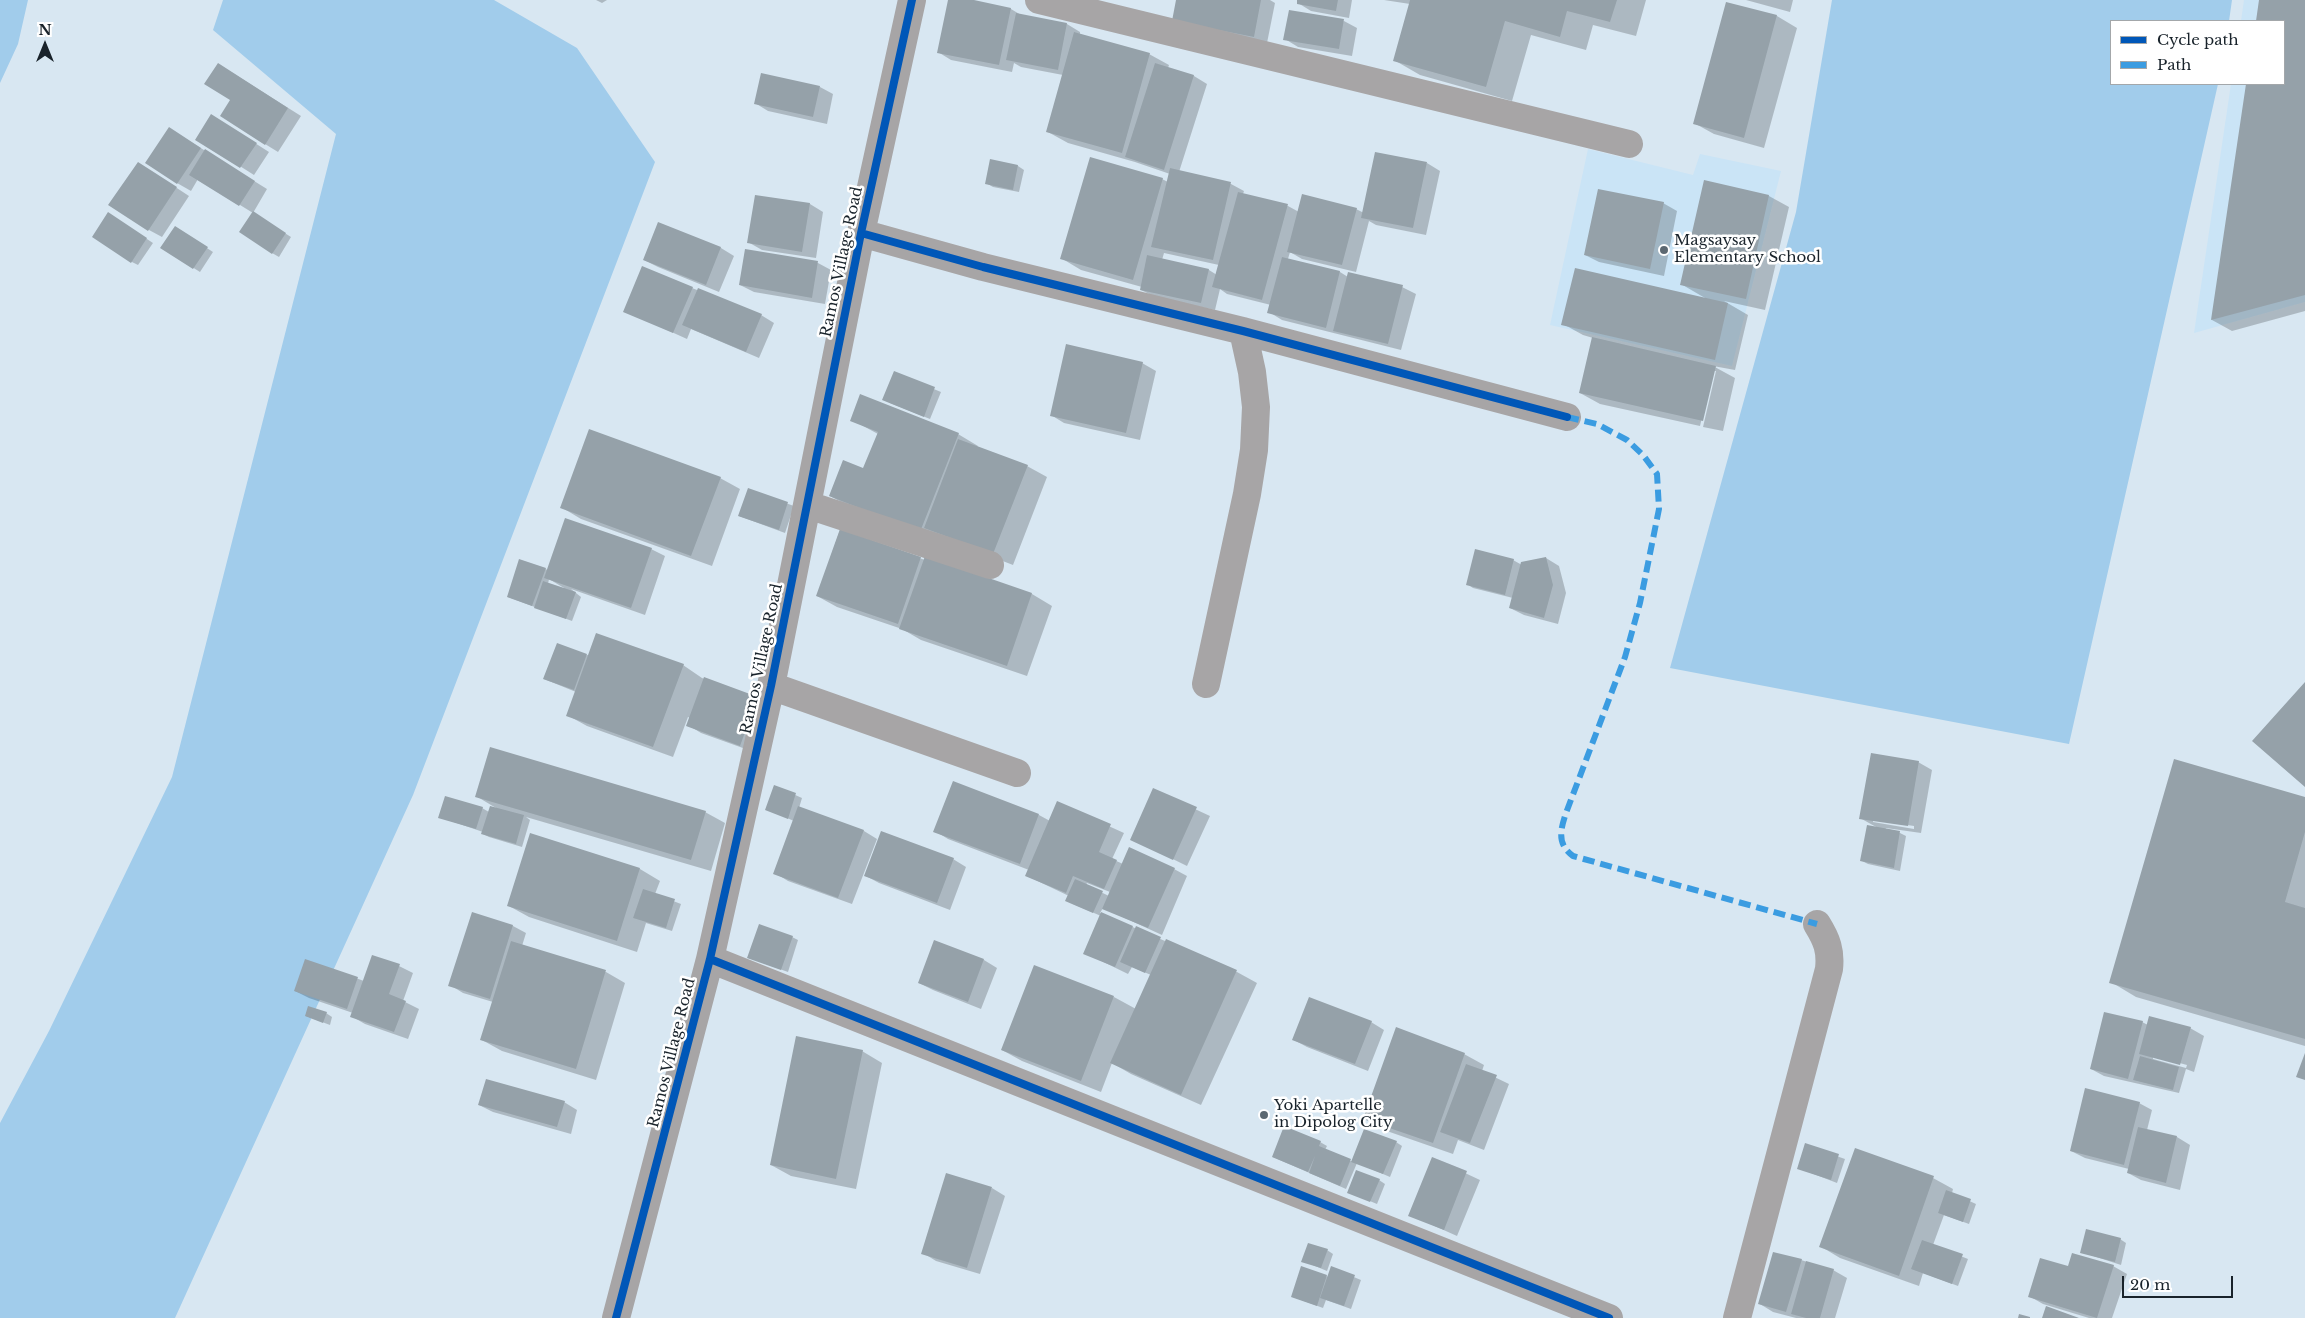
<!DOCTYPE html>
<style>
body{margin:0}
#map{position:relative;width:2305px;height:1318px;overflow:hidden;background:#d8e7f2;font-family:"Libre Baskerville",serif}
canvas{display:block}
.legend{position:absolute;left:2110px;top:20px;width:175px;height:65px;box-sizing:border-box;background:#fff;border:1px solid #a3a7aa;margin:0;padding:6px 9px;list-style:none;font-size:15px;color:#19232b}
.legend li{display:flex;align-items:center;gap:10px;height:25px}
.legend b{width:25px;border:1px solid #a3a7aa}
.north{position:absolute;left:20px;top:20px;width:50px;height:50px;-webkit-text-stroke:4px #fff;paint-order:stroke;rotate:0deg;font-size:14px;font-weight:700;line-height:20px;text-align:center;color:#19232b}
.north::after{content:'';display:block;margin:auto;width:18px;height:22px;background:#19232b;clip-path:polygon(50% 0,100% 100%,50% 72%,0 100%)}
.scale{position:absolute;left:2122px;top:1276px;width:111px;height:22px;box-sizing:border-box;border:2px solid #19232b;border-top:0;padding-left:6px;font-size:15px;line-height:18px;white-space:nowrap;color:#19232b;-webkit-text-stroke:4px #fff;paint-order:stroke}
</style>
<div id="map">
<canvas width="2305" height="1318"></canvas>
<ul class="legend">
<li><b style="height:6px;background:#0057b8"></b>Cycle path</li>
<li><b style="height:6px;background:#3b9ce1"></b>Path</li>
</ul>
<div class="north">N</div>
<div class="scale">20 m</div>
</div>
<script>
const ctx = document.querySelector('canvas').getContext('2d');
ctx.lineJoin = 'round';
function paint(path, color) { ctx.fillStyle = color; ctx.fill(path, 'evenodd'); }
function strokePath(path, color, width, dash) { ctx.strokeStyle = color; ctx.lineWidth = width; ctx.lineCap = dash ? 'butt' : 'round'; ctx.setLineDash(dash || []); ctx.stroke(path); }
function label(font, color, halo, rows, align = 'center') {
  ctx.font = font + ' "Libre Baskerville",serif'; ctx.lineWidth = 5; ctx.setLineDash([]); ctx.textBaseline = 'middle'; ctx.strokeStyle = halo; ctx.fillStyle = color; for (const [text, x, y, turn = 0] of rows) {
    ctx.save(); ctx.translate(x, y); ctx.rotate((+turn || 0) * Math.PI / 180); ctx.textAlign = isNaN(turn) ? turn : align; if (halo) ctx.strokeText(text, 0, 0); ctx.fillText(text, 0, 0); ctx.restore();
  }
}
const built = new Path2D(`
 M2244 0H2305V302L2194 333 2231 84H2284V21H2241Z
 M1588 149 1693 175 1700 154 1781 171 1732 366 1550 325Z`);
const water = new Path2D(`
 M0 0H28L18 44 0 83Z
 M223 0H494L577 48 655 162 413 795 175 1318H0V1123L49 1031 172 777 336 134 213 30Z
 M1832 0H2232L2229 21H2111V84H2218L2069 744 1670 668 1796 212Z`);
const shadow = new Path2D(`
 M596 0H607L602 3Z
 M949 0H967L1011 9 1021 15 1067 24 1080 32V35L1149 54 1169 65 1168 68 1194 76 1207 84 1179 172 1231 184 1244 191 1243 194 1288 206 1299 212 1356 209 1364 213 1427 163 1440 171 1426 235 1376 225 1369 221 1356 272 1302 259 1290 252 1288 259 1340 272 1348 277 1402 287 1416 294 1401 350 1282 320 1269 312 1271 305 1227 294 1220 289 1215 310 1155 297 1141 290 1142 287 1081 270 1061 258 1162 179 1168 182 1170 174 1135 162 1068 143 1048 132 1063 75 1021 67 1014 63 1012 72 951 60 938 52ZM1164 253 1219 265 1217 275 1209 270 1162 260Z
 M1177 0H1270L1275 3 1267 43 1187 28Z
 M1299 0H1352L1349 18 1311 11 1298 3Z
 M1384 0H1646L1636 36 1593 25 1586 50 1531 35 1512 101 1420 75 1394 60 1410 4Z
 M1746 0H1793L1790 12Z
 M2260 0H2305V311L2232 331 2212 320 2248 84H2284V21H2257Z
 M1727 3 1777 16 1797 28 1764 148 1714 134 1694 123Z
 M1344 21 1357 28 1352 56 1298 47 1285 39Z
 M231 72 301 116 278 152 265 144 231 100Z
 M820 87 833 94 827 124 768 111 755 103Z
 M225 124 269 152 254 175 197 139Z
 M183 137 267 189 253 213 291 237 279 257 272 253 253 213 198 179 191 191 177 183Z
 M991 161 1018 166 1024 170 1019 192 993 187 986 183Z
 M151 171 189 196 162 237 149 230Z
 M1705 181 1769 196 1789 207 1765 310 1724 301 1748 315 1735 370 1713 366 1735 378 1723 431 1703 427 1716 371H1713L1700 426 1600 404 1580 393 1593 338 1583 335 1563 324 1705 298 1681 284Z
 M756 196 810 204 823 212 816 258 762 250 748 242Z
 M1663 203 1677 211 1664 276 1599 262 1585 255Z
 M115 218 153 243 138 265 132 262Z
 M659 223 721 248 734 256 719 292 658 267 644 260Z
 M181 231 213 252 200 272 162 248Z
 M746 251 818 263 831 270 825 304 754 292 740 285Z
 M692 288 761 315 774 323 759 358 691 329 687 339 625 311Z
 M1142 363 1156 371 1140 440 1064 423 1051 415Z
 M895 373 941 392 930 419 890 403Z
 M852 420 958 434 978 446 977 447 1027 466 1047 477 1013 565 946 539 850 507 830 496 864 470 878 434Z
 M720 478 740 489 712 566 581 519 561 507Z
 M749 490 794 506 785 533 739 516Z
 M840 530 925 560 926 558 1032 594 1052 606 1027 676 921 640 902 629 837 607 817 596Z
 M651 549 665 556 645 615 571 589 581 597 572 621 508 597 545 569 548 570ZM549 579 564 588 563 589 548 584Z
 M1546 558 1559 566 1566 593 1558 624 1524 615 1510 608 1513 598 1473 588 1467 584 1513 560 1522 565Z
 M587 655 683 665 702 678 757 698 754 752 701 733 688 725 690 718 688 717 673 757 587 726 567 715 576 692 544 679Z
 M1918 762 1932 770 1921 833 1886 828 1885 830 1900 833 1906 836 1900 871 1868 864 1862 861 1878 828 1860 818ZM1873 820 1914 826V829L1873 822Z
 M775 786 802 798 799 808 864 831 877 839 852 904 788 881 775 873 794 821 766 809Z
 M1154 790 1210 816 1187 866 1132 839Z
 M476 796 705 812 725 823 711 871 526 817 530 820 522 847 489 837 483 834V832L439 817 482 808 489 812 496 808Z
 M2305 798V1046L2136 997 2111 982Z
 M1058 803 1124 833 1112 859 1123 864 1174 869 1187 876 1162 935 1103 908 1100 913 1237 972 1257 983 1201 1105 1131 1074 1112 1063 1101 1092 1022 1061 1002 1050 1114 997 1136 1009 1151 975 1132 967 1128 974 1085 953 1101 916 1073 904 1069 896 1027 876 1029 870 948 839 935 831 1039 815 1050 821ZM1087 883 1110 892 1109 896 1086 885Z
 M531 835 640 869 660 881 655 894 681 904 672 931 646 923 637 952 529 917 509 906Z
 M953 859 966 867 950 910 879 883 866 876Z
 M473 913 513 926 526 933 522 946 606 972 625 983 596 1080 502 1051 482 1040 493 1002 463 993 450 985Z
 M792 937 798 940 788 972 749 958Z
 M935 941 984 960 997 968 981 1009 933 990 919 983Z
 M306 960 364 981 399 966 413 973 403 1001 419 1009 408 1039 365 1024 351 1016 353 1013 309 998 295 991Z
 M326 1013 332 1017 330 1025 306 1016Z
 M1371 1022 1384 1030 1368 1071 1307 1047 1294 1040Z
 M2142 1022 2148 1025 2190 1028 2204 1036 2194 1072 2186 1069 2179 1093 2104 1076 2091 1069ZM2153 1056 2187 1065 2186 1068 2153 1059Z
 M862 1051 882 1063 856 1189 791 1176 771 1165Z
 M1464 1054 1484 1065 1482 1071 1509 1084 1484 1150 1458 1140 1453 1154 1384 1130 1365 1118Z
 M564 1102 577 1110 571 1134 493 1112 479 1105Z
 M2139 1103 2152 1110 2147 1130 2177 1137 2190 1145 2180 1190 2141 1180 2128 1173 2129 1169 2085 1158 2071 1151Z
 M1320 1142 1327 1146 1325 1150 1353 1162 1396 1142 1402 1146 1390 1177 1357 1163 1346 1189 1273 1157Z
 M1805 1145 1845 1159 1837 1183 1798 1168Z
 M1433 1158 1480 1180 1457 1236 1410 1215Z
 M1933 1178 1953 1189 1952 1193 1976 1204 1969 1224 1944 1215 1933 1245 1968 1259 1958 1286 1923 1273 1919 1286 1840 1258 1820 1246Z
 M1379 1180 1385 1184 1377 1204 1348 1192Z
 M992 1188 1005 1196 980 1274 936 1261 923 1253Z
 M2120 1239 2126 1243 2121 1265 2081 1252Z
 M1327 1250 1333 1254 1327 1271 1303 1261Z
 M1801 1260 1833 1270 1847 1278 1835 1318H1796L1773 1312 1760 1304Z
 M2113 1266 2127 1274 2112 1318H2089L2043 1304 2029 1296 2069 1268Z
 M1332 1268 1361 1280 1351 1309 1326 1300 1323 1308 1293 1297 1327 1276 1329 1278Z`);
const building = new Path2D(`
 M948 0H974L1011 8 999 65 937 53Z
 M1176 0H1261L1254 37 1172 21Z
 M1297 0H1338L1336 11 1297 4Z
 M1410 0H1617L1610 22 1567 11 1560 37 1505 21 1486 87 1393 61Z
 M2259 0H2305V295L2211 320 2246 84H2284V21H2256Z
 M1726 2 1777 15 1744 138 1693 124Z
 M1289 10 1344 19 1339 49 1283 40Z
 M1016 13 1067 23 1058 70 1006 60Z
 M1074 32 1150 53 1122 153 1046 132Z
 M218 63 288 108 265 145 220 116 230 100 204 84Z
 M1155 63 1194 75 1164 170 1125 157Z
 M761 73 820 86 813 117 754 104Z
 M211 114 257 143 240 168 195 140Z
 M169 127 201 148 177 184 145 163Z
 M205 149 255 181 239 206 189 175Z
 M1375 152 1427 162 1413 228 1361 218Z
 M1090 157 1163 178 1133 280 1060 259Z
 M990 159 1018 165 1013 190 985 184Z
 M138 162 177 187 148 231 108 205Z
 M1170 168 1231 182 1213 260 1151 247Z
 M1704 180 1769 195 1746 299 1680 285Z
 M1598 189 1664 202 1650 269 1584 255Z
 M1238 192 1288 204 1262 300 1212 287Z
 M1302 194 1357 208 1342 265 1287 252Z
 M755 195 810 203 802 252 747 243Z
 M253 211 286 233 272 254 239 232Z
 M108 212 147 238 131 263 92 237Z
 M658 222 721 247 706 285 643 260Z
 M175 226 208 247 193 269 160 248Z
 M745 249 818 261 812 298 739 285Z
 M1147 255 1209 269 1201 303 1140 290Z
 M1282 257 1340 271 1326 328 1267 313Z
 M642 266 693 287 673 333 623 312Z
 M1575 268 1728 303 1715 360 1561 325Z
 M1348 272 1403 285 1388 344 1333 331Z
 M698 288 762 314 746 352 682 325Z
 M1592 337 1716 366 1703 421 1579 393Z
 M1066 344 1143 362 1126 433 1050 416Z
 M894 371 935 387 924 417 882 400Z
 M860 394 959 433 920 532 829 496 843 460 863 468 878 432 850 421Z
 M589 429 721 477 691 556 560 508Z
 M958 439 1028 465 993 554 924 528Z
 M748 488 788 502 779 530 738 516Z
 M565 518 652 548 631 608 544 578Z
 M840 529 921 557 898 624 816 596Z
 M1475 549 1514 559 1505 595 1466 585Z
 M925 556 1032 593 1007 666 899 629Z
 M1546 557 1553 585 1544 618 1509 608 1521 562Z
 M519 559 546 568 532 606 507 597Z
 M543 581 576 592 566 619 534 608Z
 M596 633 684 664 653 747 566 716Z
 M557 643 587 654 574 690 543 679Z
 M704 677 758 697 740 746 686 726Z
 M2305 682V787L2252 741Z
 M490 747 706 811 691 860 475 797Z
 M1871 753 1919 761 1908 826 1859 819Z
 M2174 759 2305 797V832L2285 902 2305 908V1039L2109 983Z
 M953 781 1039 814 1020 864 933 832Z
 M774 785 796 793 788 819 765 810Z
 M1153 788 1197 807 1173 860 1130 840Z
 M445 796 483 807 476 829 438 818Z
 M1057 801 1111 824 1099 852 1117 860 1104 889 1073 876 1066 893 1025 876Z
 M490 806 524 815 516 844 481 834Z
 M798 806 864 830 838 898 773 874Z
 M1867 825 1900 831 1894 868 1860 861Z
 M881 831 954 858 937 903 864 876Z
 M530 833 640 868 617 941 507 906Z
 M1129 847 1175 868 1148 928 1102 909Z
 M1075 879 1103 891 1093 913 1065 901Z
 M643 889 675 899 666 928 633 918Z
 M472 912 513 925 490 999 448 986Z
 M1101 912 1133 926 1115 967 1083 954Z
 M759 924 793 936 781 970 747 958Z
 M1136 926 1161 937 1145 973 1120 962Z
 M1166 939 1237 970 1181 1095 1110 1063Z
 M934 940 984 959 968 1002 918 983Z
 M511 941 606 970 576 1069 480 1040Z
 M372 955 400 964 389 994 406 1001 394 1032 350 1017Z
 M305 959 358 977 347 1009 294 991Z
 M1034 965 1114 996 1081 1081 1001 1050Z
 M1309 997 1372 1021 1355 1064 1292 1040Z
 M308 1006 327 1012 323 1023 305 1016Z
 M2104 1012 2143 1021 2128 1079 2090 1069Z
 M2149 1016 2191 1027 2180 1065 2139 1054Z
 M1396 1027 1465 1053 1433 1143 1363 1119Z
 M796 1036 863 1050 836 1179 770 1165Z
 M2305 1053V1080L2296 1077Z
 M2140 1056 2179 1067 2173 1090 2133 1080Z
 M1466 1064 1497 1075 1470 1143 1440 1132Z
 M486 1079 565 1101 557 1127 478 1105Z
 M2085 1088 2140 1102 2124 1165 2070 1151Z
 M1284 1126 1321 1141 1319 1146 1351 1159 1340 1186 1309 1173 1315 1156 1308 1172 1272 1157Z
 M2138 1127 2177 1136 2166 1183 2127 1173Z
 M1364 1129 1397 1141 1383 1174 1351 1162Z
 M1805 1143 1839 1154 1831 1180 1797 1169Z
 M1855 1148 1934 1176 1899 1276 1819 1247Z
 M1432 1157 1467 1171 1444 1230 1408 1216Z
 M1356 1170 1380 1179 1370 1202 1347 1193Z
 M946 1173 992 1187 967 1268 921 1254Z
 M1946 1190 1971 1199 1963 1222 1938 1213Z
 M2086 1229 2121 1238 2115 1262 2080 1253Z
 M1922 1240 1963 1254 1952 1284 1911 1269Z
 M1308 1243 1328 1249 1321 1268 1301 1262Z
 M1773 1252 1802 1259 1786 1312 1758 1304Z
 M2072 1253 2114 1265 2097 1318 2028 1297 2040 1258 2068 1266Z
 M1806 1261 1834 1269 1820 1318H1806L1791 1314Z
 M1301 1266 1327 1275 1317 1306 1291 1297Z
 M1331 1266 1355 1275 1344 1306 1320 1298Z
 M2046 1306 2079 1318H2042Z
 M2019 1314 2030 1317V1318H2018Z`);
const minor = new Path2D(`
 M1039 0 1629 144
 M861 233 983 267 1243 331 1567 417
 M808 505 990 565
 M1206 684 1247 494 1254 450 1256 407 1252 372 1243 331
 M771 686 1017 773
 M710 959 1609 1318
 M616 1318 710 959 771 686 861 233 912 0
 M1737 1318 1829 969C1831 951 1827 940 1817 924`);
const quiet = new Path2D(`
 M1567 417 1597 424 1627 440 1643 455 1657 474 1659 509 1640 603 1625 657 1566 813C1560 831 1557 844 1573 856L1817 924`);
const cycleway = new Path2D(`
 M861 233 983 267 1243 331 1567 417
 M710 959 1609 1318
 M616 1318 710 959 771 686 861 233 912 0`);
const markers = [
 [1664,250,5,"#5c6871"],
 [1264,1115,5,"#5c6871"]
];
const poiNames = [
 ["Magsaysay",1674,241],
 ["Elementary School",1674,258],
 ["Yoki Apartelle",1274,1106],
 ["in Dipolog City",1274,1123]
];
const streetNames = [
 ["Ramos Village Road",842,262,-78],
 ["Ramos Village Road",762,659,-78],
 ["Ramos Village Road",672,1053,-76]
];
paint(built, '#cae4f6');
paint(water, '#a1cceb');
paint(shadow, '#0003');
paint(building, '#95a1a9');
strokePath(minor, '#a7a5a6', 28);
strokePath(quiet, '#3b9ce1', 6, [12, 6]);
strokePath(cycleway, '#0057b8', 8);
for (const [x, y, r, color] of markers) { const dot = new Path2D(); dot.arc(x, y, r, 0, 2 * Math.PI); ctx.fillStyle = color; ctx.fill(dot); strokePath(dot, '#fff', 2); }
label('15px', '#19232b', '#fff', poiNames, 'left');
label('15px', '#19232b', '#fff', streetNames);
</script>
